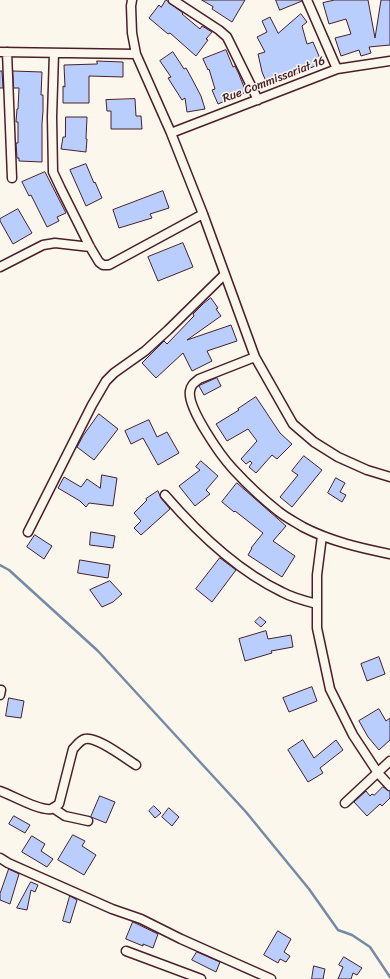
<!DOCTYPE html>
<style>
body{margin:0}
canvas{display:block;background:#fbf7ec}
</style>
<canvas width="390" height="979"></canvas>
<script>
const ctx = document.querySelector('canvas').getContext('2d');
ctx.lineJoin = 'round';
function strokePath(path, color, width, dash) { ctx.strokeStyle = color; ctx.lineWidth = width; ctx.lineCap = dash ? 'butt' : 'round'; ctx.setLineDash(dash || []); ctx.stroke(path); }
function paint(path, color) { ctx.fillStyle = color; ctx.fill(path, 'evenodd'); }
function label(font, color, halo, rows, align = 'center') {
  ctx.font = font + ' Sriracha,sans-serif'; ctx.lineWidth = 3; ctx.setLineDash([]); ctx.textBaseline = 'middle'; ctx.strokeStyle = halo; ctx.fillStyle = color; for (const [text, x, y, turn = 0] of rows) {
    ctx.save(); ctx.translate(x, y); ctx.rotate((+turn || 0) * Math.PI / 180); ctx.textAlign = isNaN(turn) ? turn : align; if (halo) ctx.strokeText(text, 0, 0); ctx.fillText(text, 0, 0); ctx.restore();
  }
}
const stream = new Path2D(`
 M0 565 9 570 98 651 246 812 309 889 338 930 352 935 370 947 390 977`);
const building = new Path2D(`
 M166 0 183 13 182 14 200 29 202 26 212 32 206 39 208 40 196 56 170 33 168 34 149 18 159 5 161 7Z
 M202 0H245L232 22 212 9 213 7Z
 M276 0H302V1L280 10Z
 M335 0H368L375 38 381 0H390V45L369 47 371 53 361 56 359 50 341 56 335 38 351 34 346 19 329 24 323 3Z
 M301 14 307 22 302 26 307 44 313 42 322 63 268 86 262 72 258 54 265 52 257 37 267 32 262 21 270 17 278 33Z
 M226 50 233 67 235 66 238 72 246 92 218 104 212 90 215 89 209 69 208 70 203 59Z
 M173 52 184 69 186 68 191 77 201 96 205 109 187 112 185 98 182 100 168 78 171 77 160 61Z
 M97 61 123 62V77L89 76V103H63V86L65 87 64 65 97 64Z
 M0 71H2L3 88H0Z
 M13 71 42 72 41 95H43V111L42 124V162L19 161V158H17L16 143H18V122H16L17 109H18L19 88H14Z
 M135 99 136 116H141L142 129H111V111H107L106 100Z
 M66 117H87L86 139H87L86 152 61 149 63 137H65Z
 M86 164 94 183 95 182 102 198 86 206 70 170Z
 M45 172 66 213 57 217 59 221 47 227 31 195 29 196 22 182Z
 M163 191 169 208 150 214 152 218 119 228 113 210Z
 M18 209 32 233 13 244 0 221V219Z
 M183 243 193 267 158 281 148 257Z
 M211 298 218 308 216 309 221 316 187 340 231 325 237 341 207 351 212 361 192 371 183 353 156 378 142 363 164 341 167 344 194 316 193 314 203 304Z
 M217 378 221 386 204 395 199 386Z
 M256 397 280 433 292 444 277 459 272 455 256 473 249 467 252 463 250 461 246 464 241 459 257 441 248 429 227 441 216 424 239 410 238 409Z
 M99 414 118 429 94 460 77 447 83 436Z
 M149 420 157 437 167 432 179 453 158 465 143 438 131 444 125 431Z
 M304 456 322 470 292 507 280 497 298 475 292 471Z
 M201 461 218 476 206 490 210 494 195 506 179 486 200 470 196 467Z
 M102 475 117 478 113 506 89 503 86 507 80 501 58 488 64 477 81 487 87 479 100 488Z
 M336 478 345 483 340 492 346 495 342 502 328 493Z
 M237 483 286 526 273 541 295 556 282 577 248 555 252 548H251L263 533 235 511 234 512 222 502Z
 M158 491 161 498 170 509 141 535 134 528 141 521 134 513 147 500 146 499Z
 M91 532 115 536 113 548 90 545Z
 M35 535 52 546 44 559 27 547Z
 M220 558 236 570 212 602 196 589Z
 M80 560 110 565 108 578 78 573Z
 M110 581 122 594 113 602 102 607 90 590Z
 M260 617 266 622 261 627 255 622Z
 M266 631 268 639 291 635 293 647 271 651 272 653 245 661 239 639Z
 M379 657 385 674 367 681 361 664Z
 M312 687 317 701 289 712 283 698Z
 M9 698 24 701 21 718 6 716Z
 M379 709 386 721 390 718V740L379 750 368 737 359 721Z
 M303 740 314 758 336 740 343 750 320 768 323 773 308 782 288 750Z
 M383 787 390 791V798L382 806 380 804 367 816 354 802 366 791 370 796 372 794 374 795Z
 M100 796 115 802 106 823 91 817Z
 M154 806 161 813 155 818 149 811Z
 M169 808 179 817 172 826 162 817Z
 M14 816 30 825 25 833 9 824Z
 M73 835 85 841 82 846 96 855 84 875 58 860Z
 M32 836 45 844 41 851 53 859 47 867 22 852Z
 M9 869 19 874 10 904 0 900V894Z
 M31 882 38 885 35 892 31 890 27 910 17 908Z
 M70 896 77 900 70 923 63 921Z
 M133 922 158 934 153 948 143 944V946L126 939Z
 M278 931 291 939 284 952 290 956 286 962 280 959 278 963 264 955Z
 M197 952 220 962 216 972 192 960Z
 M344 957 362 968 357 975 353 973 351 979H338L343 967 339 965Z
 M314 966 325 969 323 979H312Z`);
const minor = new Path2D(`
 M132 0 131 6 132 33 136 54 171 133 203 214 255 357 293 424 314 442 338 457 367 470 390 477
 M173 0 219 30 227 37 258 100
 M307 0 337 69
 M0 52 136 54
 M7 52 12 178
 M54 53 52 117 53 172 61 189 90 247 99 262 103 265H109L203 214
 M171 133 337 69 390 61
 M0 267 43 245 55 243 90 247
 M255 357 199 379C194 383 191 385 190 391 187 408 221 456 233 469 245 482 264 500 278 511 285 517 295 522 303 527 330 541 360 548 390 554
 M165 495C197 532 238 571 282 592 293 598 305 601 317 604
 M28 532 92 405 106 381 114 373 145 351 168 330 224 275
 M322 536 317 575V628L330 689 353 735 378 773 390 786
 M0 695 1 690
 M0 791C12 795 39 811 51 809 54 808 56 806 59 804L73 749C76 746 80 740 85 739 97 736 126 759 136 765
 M345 803 390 761
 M53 808 65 816 88 821
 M0 858 8 863 112 909 141 919 181 939 271 979
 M126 951 201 979`);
const streetNames = [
 ["Rue Commissariat 16",274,80,-21]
];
strokePath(stream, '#778aa5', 2.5);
paint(building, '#b9cefd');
strokePath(building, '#4a1f2b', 1);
strokePath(minor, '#4a1f2b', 11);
strokePath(minor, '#fbf7ec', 8);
label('12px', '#4a1f2b', '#fbf7ec', streetNames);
</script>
